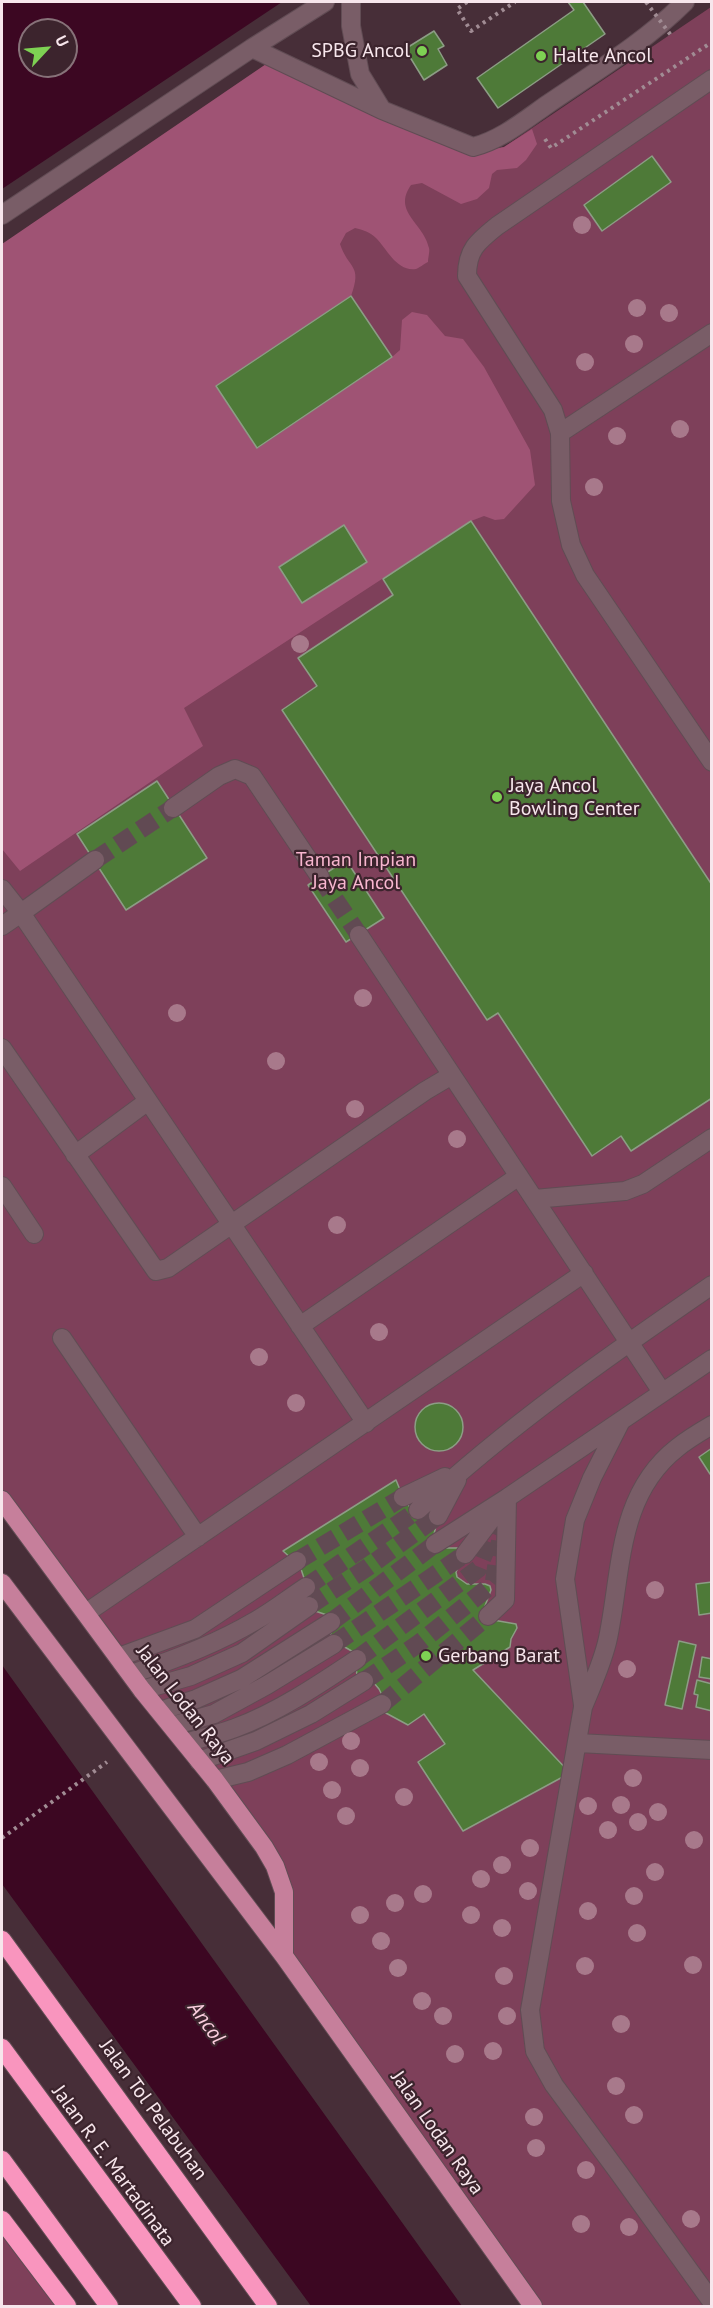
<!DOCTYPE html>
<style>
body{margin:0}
#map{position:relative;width:713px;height:2308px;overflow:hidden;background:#472e38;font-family:"PT Sans",sans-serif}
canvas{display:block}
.frame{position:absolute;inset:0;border:3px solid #f7e6ec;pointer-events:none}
.north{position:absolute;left:18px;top:18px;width:60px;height:60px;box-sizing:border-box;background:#3c242d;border:2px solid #877279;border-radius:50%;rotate:64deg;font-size:16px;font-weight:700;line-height:24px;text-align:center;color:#f7e6ec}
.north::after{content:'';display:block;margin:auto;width:21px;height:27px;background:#7ed153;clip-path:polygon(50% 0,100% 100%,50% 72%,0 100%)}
</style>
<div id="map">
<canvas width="713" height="2308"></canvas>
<div class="frame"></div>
<div class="north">U</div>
</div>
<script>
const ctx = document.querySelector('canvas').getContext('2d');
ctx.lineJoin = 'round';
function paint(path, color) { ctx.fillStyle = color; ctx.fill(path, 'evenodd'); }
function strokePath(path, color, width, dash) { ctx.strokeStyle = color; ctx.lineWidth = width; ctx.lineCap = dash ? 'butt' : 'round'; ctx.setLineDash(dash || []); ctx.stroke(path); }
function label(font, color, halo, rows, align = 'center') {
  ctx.font = font + ' "PT Sans",sans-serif'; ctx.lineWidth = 4.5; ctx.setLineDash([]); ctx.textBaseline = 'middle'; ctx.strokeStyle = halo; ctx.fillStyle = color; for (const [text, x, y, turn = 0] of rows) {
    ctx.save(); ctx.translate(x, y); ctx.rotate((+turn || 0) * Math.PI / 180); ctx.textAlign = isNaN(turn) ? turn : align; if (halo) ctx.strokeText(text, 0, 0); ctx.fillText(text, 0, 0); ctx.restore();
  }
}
const green = new Path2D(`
 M711 7V2306H533L284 1956 275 1866 2 1500V244L504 147Z
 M2 2219 67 2306H2Z`);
const forest = new Path2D(`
 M269 62 474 153 504 147 532 129 537 144 526 160 517 168 497 170 492 174 489 188 477 199 461 204 422 183 411 185C392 212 424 223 429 248 430 251 428 258 428 262 424 264 419 268 416 269 397 272 387 249 376 238 370 232 363 230 355 228L346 233 340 244C348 269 363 264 351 296L216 386 258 448 392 357 400 350 402 320 412 312 427 315 445 336 463 339 484 367 530 450 535 485 504 519 495 520 484 516 471 521 184 708 203 746 20 871 2 849V244ZM344 525 367 562 302 603 279 567Z`);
const water = new Path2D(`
 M2 2H282L2 189ZM30 30H66V66H30Z
 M2 1665 462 2306H311L2 1884Z`);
const building = new Path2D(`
 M568 2H583L605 34 498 108 477 78 574 10Z
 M434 31 444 46 438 49 447 65 424 80 405 49Z
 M652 156 671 182 602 231 584 205Z
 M351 296 392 357 257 448 216 386Z
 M471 521 712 885V1098L631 1151 621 1136 592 1156 498 1013 487 1020 282 710 317 686 298 658 393 595 383 579Z
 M344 525 367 562 302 603 279 567Z
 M157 781 207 858 126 910 77 834Z
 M346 860 384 918 346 942 308 885Z
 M415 1427a24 24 0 1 1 48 0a24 24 0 1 1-48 0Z
 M712 1448V1473L710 1474 699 1457Z
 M396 1480 405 1502 410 1507 435 1512 437 1521 433 1539 440 1548H458L463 1549 465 1554 456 1572 457 1577 467 1584H485L490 1586 491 1590 485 1606 484 1612 493 1620 516 1624 517 1628 511 1639 510 1647 473 1670 570 1773 463 1831 418 1762 445 1744 424 1714 408 1725 384 1712 382 1695 379 1689 374 1683 357 1677 355 1653 343 1646H337L330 1639 332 1628 327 1615 312 1610 306 1601 305 1581 300 1566 283 1551Z
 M712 1582V1613L699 1615 696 1584Z
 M679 1641 696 1645 682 1709 665 1705Z
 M702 1657 712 1659V1679L699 1677Z
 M697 1680 712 1684V1711L696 1707 698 1695 694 1694Z`);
const minorTunnel = new Path2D(`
 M95 860 173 808
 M320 877 359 935
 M297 1561 403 1497
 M306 1587 418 1510
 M309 1606 368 1567 438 1516
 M331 1622 435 1544
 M334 1644 465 1554
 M357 1659 478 1569 495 1527
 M364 1681 418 1644 490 1586 494 1581 500 1541
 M382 1704 488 1616`);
const path = new Path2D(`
 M467 2 457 9 471 31 515 2
 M545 139 551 148 712 42
 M2 1838 107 1762`);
const minor = new Path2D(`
 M351 2V26L360 74 382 110
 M252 48 382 110 473 147C501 140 525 120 548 104 595 72 645 42 685 2
 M712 79 497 226C477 242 467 250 467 276L553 410 560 433 561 501 571 545 585 575 712 762
 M2 215 252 48 325 2
 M560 433 712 333
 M173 808 219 776 235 769 252 776 320 877
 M2 889 21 913 95 860
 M2 926 21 913 366 1423
 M359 935 662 1392
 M2 1048 156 1271 168 1268 425 1091 452 1075
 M75 1155 148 1101
 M2 1186 34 1234
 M534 1199 625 1191 643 1184 712 1138
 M300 1326 519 1176
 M62 1338 198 1537
 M712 1425C700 1432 688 1439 677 1448 617 1495 622 1571 608 1638 603 1662 592 1685 583 1707L530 2010 535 2051 554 2085 619 2173 712 2302
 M403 1497 445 1477
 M418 1510C508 1426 610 1355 712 1285
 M438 1516 457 1480
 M435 1544 507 1498 712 1359
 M465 1554 499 1509
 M86 1613 584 1273
 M488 1616 505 1600 507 1498
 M119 1657 195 1629 297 1561
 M131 1674C174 1660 216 1644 255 1621 273 1611 289 1598 306 1587
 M142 1690 191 1676 242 1653 309 1606
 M583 1705 565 1579 575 1520 592 1478 621 1421
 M160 1711 196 1699 241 1679 331 1622
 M172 1726 214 1714 267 1685 334 1644
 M185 1743C202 1738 219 1734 235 1728 278 1712 318 1685 357 1659
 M578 1743 712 1750
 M199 1761 256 1741 311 1714 364 1681
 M215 1780 248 1772 287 1755 382 1704`);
const major = new Path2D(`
 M2 1500 142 1690 215 1780 264 1847 275 1866 284 1892V1956
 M2 1583 284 1956 533 2306`);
const highway = new Path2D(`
 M2 1940 268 2306
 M2 2048 192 2306
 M2 2160 109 2306
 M2 2220 67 2306`);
const pathBridge = new Path2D(`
 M646 2 673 38`);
const trees = [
 [582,225],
 [637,308],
 [669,313],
 [634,344],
 [585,362],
 [680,429],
 [617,436],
 [594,487],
 [300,644],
 [363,998],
 [177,1013],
 [276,1061],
 [355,1109],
 [457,1139],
 [337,1225],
 [379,1332],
 [259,1357],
 [296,1403],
 [655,1590],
 [627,1669],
 [351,1741],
 [319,1762],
 [360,1768],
 [633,1778],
 [332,1790],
 [404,1797],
 [621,1805],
 [588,1806],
 [658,1812],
 [346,1816],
 [638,1822],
 [608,1830],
 [694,1840],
 [530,1848],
 [502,1865],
 [655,1872],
 [481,1879],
 [528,1891],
 [423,1894],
 [634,1896],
 [395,1903],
 [588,1911],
 [360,1915],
 [471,1915],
 [502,1928],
 [637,1933],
 [381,1941],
 [693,1965],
 [585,1966],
 [398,1968],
 [504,1976],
 [422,2001],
 [443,2016],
 [507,2016],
 [621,2024],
 [493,2051],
 [455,2054],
 [616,2086],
 [634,2115],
 [534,2117],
 [536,2148],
 [586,2170],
 [691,2219],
 [581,2224],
 [629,2227]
];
const markers = [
 [422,51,6,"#7ed153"],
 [541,56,6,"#7ed153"],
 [497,797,6,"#7ed153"],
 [426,1656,6,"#7ed153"]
];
const poiNames = [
 ["SPBG Ancol",410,51,"right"],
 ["Halte Ancol",553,56],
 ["Jaya Ancol",509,786],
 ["Bowling Center",509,809],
 ["Gerbang Barat",438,1656]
];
const parkNames = [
 ["Taman Impian",356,860],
 ["Jaya Ancol",356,883]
];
const streetNames = [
 ["Jalan Lodan Raya",185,1705,52],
 ["Jalan Tol Pelabuhan",153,2110,54],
 ["Jalan Lodan Raya",437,2133,55],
 ["Jalan R. E. Martadinata",113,2166,54]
];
const waterNames = [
 ["Ancol",206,2023,54]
];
paint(green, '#7e405a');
paint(forest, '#9f5374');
paint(water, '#3c0722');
paint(building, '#4e7a38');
strokePath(building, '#8c9d85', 1.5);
strokePath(minorTunnel, '#614a53', 18, [18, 9]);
strokePath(minor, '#614c54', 20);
strokePath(major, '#614c54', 20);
strokePath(highway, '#614c54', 20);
strokePath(path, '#a18c94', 4, [3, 4.5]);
strokePath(minor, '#795d67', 18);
strokePath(major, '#c67f9b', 18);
strokePath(highway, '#f995be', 18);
strokePath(pathBridge, '#a18c94', 4, [3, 4.5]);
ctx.fillStyle = '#a8798b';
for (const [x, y] of trees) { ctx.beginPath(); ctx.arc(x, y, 9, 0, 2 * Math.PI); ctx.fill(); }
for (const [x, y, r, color] of markers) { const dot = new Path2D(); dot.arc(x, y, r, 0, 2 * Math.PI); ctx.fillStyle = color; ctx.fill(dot); strokePath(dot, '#3c242d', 2); }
label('20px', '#f7e6ec', '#3c242d', poiNames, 'left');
label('20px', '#f8b6cf', '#3c242d', parkNames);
label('20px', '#f7e6ec', '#3c242d', streetNames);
label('italic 21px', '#fbcede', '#3c242d', waterNames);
</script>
